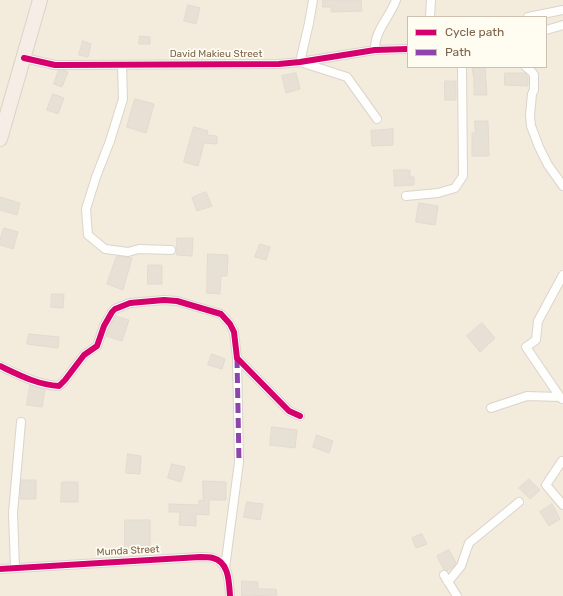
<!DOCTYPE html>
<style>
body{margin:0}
#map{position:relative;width:563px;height:596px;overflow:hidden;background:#faf7ee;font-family:Rubik,sans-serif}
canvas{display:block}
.legend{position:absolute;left:407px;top:16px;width:140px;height:52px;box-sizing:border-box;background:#fffcf2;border:1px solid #cbbfaf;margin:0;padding:5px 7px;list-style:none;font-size:12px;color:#7d634a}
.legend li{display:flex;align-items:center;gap:8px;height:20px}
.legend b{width:20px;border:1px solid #cbbfaf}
</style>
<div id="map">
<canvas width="563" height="596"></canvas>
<ul class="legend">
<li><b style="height:5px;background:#d6006c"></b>Cycle path</li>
<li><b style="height:5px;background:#8e44ad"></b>Path</li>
</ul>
</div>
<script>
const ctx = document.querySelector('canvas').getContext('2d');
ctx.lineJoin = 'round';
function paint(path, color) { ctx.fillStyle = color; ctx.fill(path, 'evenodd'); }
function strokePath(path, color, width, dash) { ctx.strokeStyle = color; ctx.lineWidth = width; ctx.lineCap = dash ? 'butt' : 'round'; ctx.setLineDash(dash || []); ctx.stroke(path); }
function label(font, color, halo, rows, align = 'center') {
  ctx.font = font + ' Rubik,sans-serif'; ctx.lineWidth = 3.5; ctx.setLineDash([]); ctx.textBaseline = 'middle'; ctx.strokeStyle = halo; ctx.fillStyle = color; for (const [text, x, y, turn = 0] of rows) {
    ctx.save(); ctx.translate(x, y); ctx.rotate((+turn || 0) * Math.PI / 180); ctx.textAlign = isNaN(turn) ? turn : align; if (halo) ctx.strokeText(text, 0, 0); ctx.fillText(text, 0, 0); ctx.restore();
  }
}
const residential = new Path2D(`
 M0 0H563V596H0ZM408 17H546V67H408Z`);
const building = new Path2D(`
 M323 0H361L362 11 331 12V7H323Z
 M188 5 200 8 196 24 184 21Z
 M140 36 150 37V44H139Z
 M83 41 91 44 88 57 79 55Z
 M485 68 487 95H474V78L472 69Z
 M59 70H63L68 72 62 87 54 84Z
 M296 73 300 89 286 93 282 76Z
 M505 73H525L528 77V86L505 85Z
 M445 81H456V100H445Z
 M53 94 64 98 58 114 47 110Z
 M135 99 154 104 146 133 127 127Z
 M475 121H488L489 156H472V133H475Z
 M194 127 208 131 207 135 217 136V144L204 143 198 166 184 162Z
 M393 129V145L372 146 371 131Z
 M394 170H410V177H414V185L395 186Z
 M206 192 212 206 197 211 192 198Z
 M0 197 20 203 17 215 0 210Z
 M419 203 438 206 435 225 416 222Z
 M4 228 18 232 13 249 0 245V240Z
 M177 238H193L192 256 177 255Z
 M260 244 270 247 266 260 255 257Z
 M208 254 228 255 227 276H221L220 294 207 293Z
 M117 256 132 258 123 290 107 284Z
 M148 265H162V284H148Z
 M52 294H64L63 308 51 307Z
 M116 316 129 320 122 341 106 336 109 328Z
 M482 323 495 338 480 352 467 336Z
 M29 334 59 337 58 348 27 344Z
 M212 354 225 359 222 369 208 365Z
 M30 385 45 390 42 407 27 405Z
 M272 427 297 430 295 448 270 445Z
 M317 435 333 441 329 453 313 447Z
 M128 454 141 456 140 474 126 473Z
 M172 464 185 467 181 482 168 478Z
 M529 479 540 490 530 499 519 488Z
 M21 480H36V499H21Z
 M203 481 226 482V500H209V515L196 514V526L179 525 180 512H169V504L199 505V500L203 501Z
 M62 482H78V502H61Z
 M247 502 263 504 260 520 244 517Z
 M552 504 560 519 549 526 540 512Z
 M125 520H150V549H125Z
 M422 534 427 544 416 548 412 538Z
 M449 550 456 563 452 568 447 571 444 570 437 556Z
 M242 581 258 582V589H276L277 595 242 596Z`);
const minor = new Path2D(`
 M313 0 309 23 300 62 347 77 377 119
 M430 17 431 0
 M528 17 563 10
 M546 30 563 25
 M375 50C374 31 390 17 396 0
 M24 58 55 65H62L279 64 300 62 375 50 408 49
 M122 65 123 99 110 141 96 177 86 209 88 235 105 249 128 252 139 249 171 250
 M526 67 532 72 534 75V90L532 94 530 115 531 126 539 147 548 165 563 186
 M406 196 438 193 455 188 463 176 462 67
 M0 366C19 375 38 385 59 386L65 380 84 355 97 346 104 326 112 312 115 309 130 303 164 300 177 301 221 314 230 324 234 332 237 358 289 411 300 416
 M560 397 526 347 536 340 538 321 563 275
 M491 408 527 396 560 397 562 399
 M562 461 546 485 563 505
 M15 568 13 513 21 422
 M225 568 239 462 237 358
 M0 569 200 557C204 557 209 557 213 558 229 562 229 582 230 596
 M444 575 457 596
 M448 582 461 566 469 543 519 502`);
const trunk = new Path2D(`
 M0 139 40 0`);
const quiet = new Path2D(`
 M237 358 239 462`);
const cycleway = new Path2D(`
 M24 58 55 65H62L279 64 300 62 375 50 408 49
 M0 366C19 375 38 385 59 386L65 380 84 355 97 346 104 326 112 312 115 309 130 303 164 300 177 301 221 314 230 324 234 332 237 358 289 411 300 416
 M0 569 200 557C204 557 209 557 213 558 229 562 229 582 230 596`);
const streetNames = [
 ["David Makieu Street",216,54],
 ["Munda Street",128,551,-3]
];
paint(residential, '#f3ebdc');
paint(building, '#e7e0d5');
strokePath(building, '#e3dbd0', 1);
strokePath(minor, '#dad4cc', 10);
strokePath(trunk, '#dcd3ca', 16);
strokePath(minor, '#fefefc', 8);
strokePath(trunk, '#f4eee6', 14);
strokePath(quiet, '#8e44ad', 5, [10, 5]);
strokePath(cycleway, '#d6006c', 6);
label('10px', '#7d634a', '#fffcf2', streetNames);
</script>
